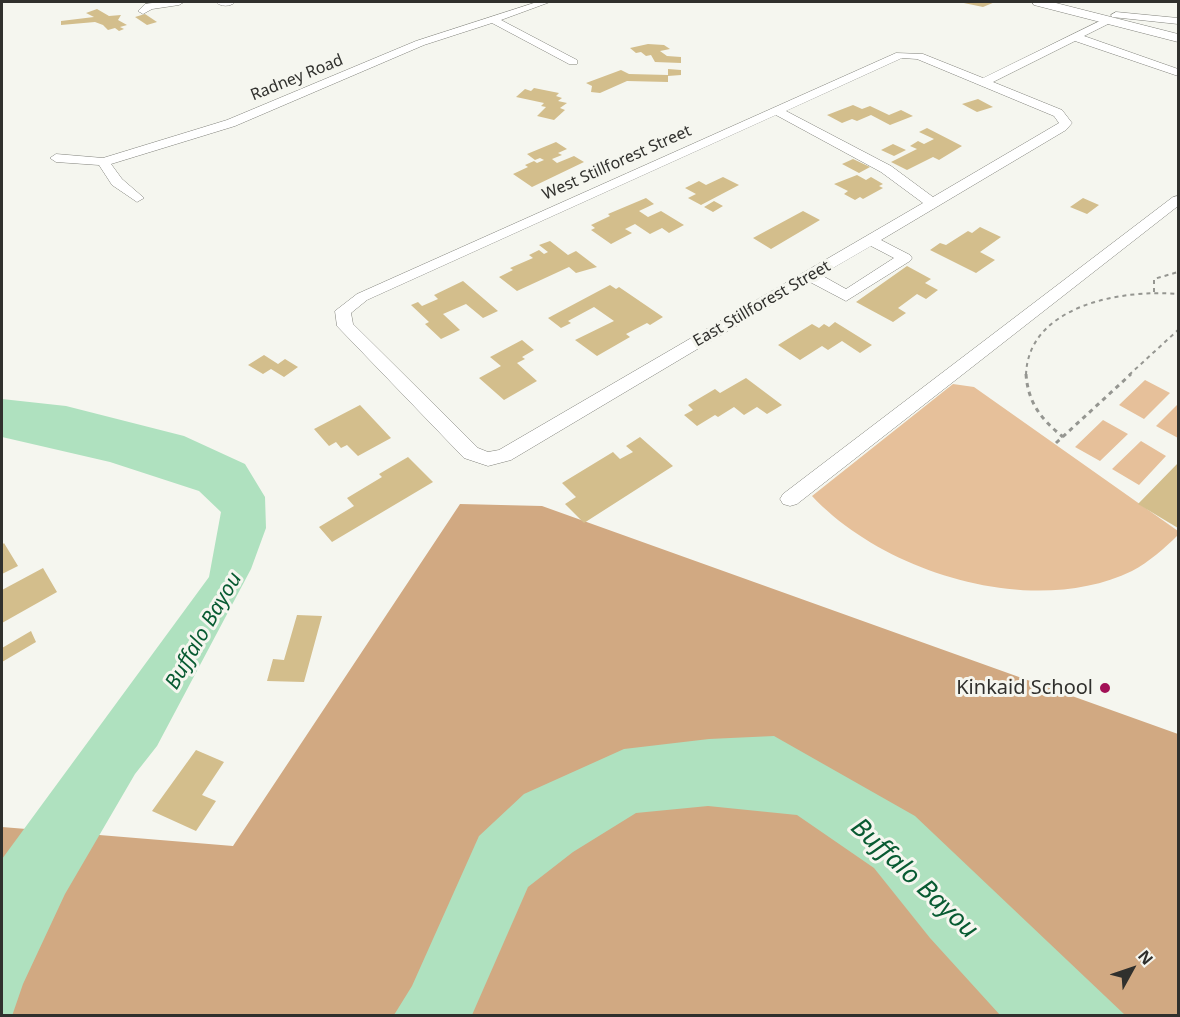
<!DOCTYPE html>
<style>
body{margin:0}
#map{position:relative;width:1180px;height:1017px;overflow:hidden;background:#f5f6ef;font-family:"Noto Sans",sans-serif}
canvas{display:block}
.frame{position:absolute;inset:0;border:3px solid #30302d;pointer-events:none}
.north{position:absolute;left:1102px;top:939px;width:60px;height:60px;-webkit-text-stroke:4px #f5f6ef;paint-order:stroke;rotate:50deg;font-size:16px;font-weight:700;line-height:24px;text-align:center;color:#30302d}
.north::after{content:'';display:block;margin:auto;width:21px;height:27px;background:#30302d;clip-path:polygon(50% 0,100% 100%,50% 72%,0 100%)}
</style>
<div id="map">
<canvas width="1180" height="1017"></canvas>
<div class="frame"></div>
<div class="north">N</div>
</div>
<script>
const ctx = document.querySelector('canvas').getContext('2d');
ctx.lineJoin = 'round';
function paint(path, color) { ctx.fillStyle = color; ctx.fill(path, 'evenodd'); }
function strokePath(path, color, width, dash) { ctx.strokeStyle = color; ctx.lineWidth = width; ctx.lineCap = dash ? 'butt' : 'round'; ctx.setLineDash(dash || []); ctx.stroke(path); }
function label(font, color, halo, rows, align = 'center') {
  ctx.font = font + ' "Noto Sans",sans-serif'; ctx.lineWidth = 6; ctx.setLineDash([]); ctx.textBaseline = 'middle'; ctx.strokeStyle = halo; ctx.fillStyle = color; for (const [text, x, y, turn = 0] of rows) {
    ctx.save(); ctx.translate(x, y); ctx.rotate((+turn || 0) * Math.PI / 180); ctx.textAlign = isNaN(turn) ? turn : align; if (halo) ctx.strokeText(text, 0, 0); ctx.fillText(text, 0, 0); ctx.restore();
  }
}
const green = new Path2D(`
 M1145 380 1170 393 1144 419 1119 405Z
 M953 384 974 387 1178 531V535C1165 548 1149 562 1132 571 1033 619 884 573 812 496Z
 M1178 404V438L1156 426Z
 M1103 420 1128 434 1100 461 1075 447Z
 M1141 441 1166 456 1139 485 1112 469Z`);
const forest = new Path2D(`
 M460 504 542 506 1178 734V1015H2V827L233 846Z`);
const water = new Path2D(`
 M2 399 66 406 184 436 245 464 265 497 266 528 251 569 157 746 135 774 65 894 23 984 12 1016 2 1015V859L209 577 221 512 199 491 110 462 2 437Z
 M774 736 915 816 1125 1015H1000L930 938 874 868 797 815 708 806 636 813 573 852 528 887 472 1015H394L412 986 479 836 524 794 624 749 709 739Z`);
const building = new Path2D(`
 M959 2H995L983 7Z
 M97 9 109 16 121 15 118 20 127 25 120 27 124 29 119 31 115 28 108 30 103 25 95 22 61 25V21L94 17 86 13Z
 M145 14 157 22 147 25 135 17Z
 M648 44 664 45 670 49 660 51 667 56 681 57V63L655 62 651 55 646 56 641 52 636 53 630 48Z
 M668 69 681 70V75L668 76Z
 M621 70 629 74 668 75V82L627 81 600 93 591 92 592 86 586 83Z
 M534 88 559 93 556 96 562 98 558 101 567 103 560 108 565 110 554 120 537 116 546 107 541 106 544 103 516 97 525 89 531 91Z
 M978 99 993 107 977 112 962 104Z
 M853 105 862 109 870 106 889 115 901 110 913 116 890 125 871 115 857 121 852 119 842 123 827 115Z
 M927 128 962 146 939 160 933 157 907 170 891 162 917 149 910 146 918 141 924 144 934 139 919 132Z
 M556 142 567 149 558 153 562 155 552 159 557 163 574 156 584 162 532 187 513 174 528 167 525 165 534 161 537 163 544 160 540 158 535 160 527 154Z
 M893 144 906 150 894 156 881 150Z
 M853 159 870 167 859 173 842 164Z
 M857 175 866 180 871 177 883 184 879 186 883 188 863 199 860 197 855 200 844 194 848 191 834 184Z
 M723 177 739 185 701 205 688 198 696 194 685 188 699 181 706 185Z
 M646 198 654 204 639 211 648 217 661 211 684 225 669 233 662 228 650 234 635 224 625 229 632 233 611 244 591 230 595 228 591 225 610 216 608 214Z
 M1083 198 1099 205 1087 214 1070 207Z
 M714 201 723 206 713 212 704 207Z
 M803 211 820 220 771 249 753 238Z
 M980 227 1001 237 980 252 995 260 976 273 930 250 940 243 946 245 968 231 972 233Z
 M550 241 568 255 576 251 597 267 576 273 569 267 517 291 499 277 513 270 510 268 533 258 529 255 539 250 544 254 548 252 539 245Z
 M907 266 931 279 925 283 938 290 926 299 917 294 898 308 906 313 893 322 856 302Z
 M463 281 498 311 483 318 466 304 443 314 460 330 441 339 425 324 429 322 411 305 418 302 422 306 438 299 434 295Z
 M610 285 616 289 619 287 663 317 650 325 647 323 626 334 630 337 597 356 575 340 614 321 594 307 568 321 571 323 561 328 548 318Z
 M835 322 872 345 860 353 842 341 828 350 822 346 800 360 778 345 812 324 819 328 824 324 829 327Z
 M522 340 534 350 522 357 525 359 517 363 537 381 504 400 479 378 501 366 490 357Z
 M264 355 278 364 285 359 298 367 284 377 271 369 263 374 248 365Z
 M746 378 782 405 767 414 757 407 744 415 734 407 718 417 715 415 697 426 684 415 693 410 688 405 715 389 720 393Z
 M360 405 391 438 358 456 347 445 341 448 336 442 329 446 314 429Z
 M640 437 673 466 584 523 565 504 576 497 562 483 613 452 620 459 633 452 626 446Z
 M408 457 433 482 332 542 319 527 354 506 347 498 382 477 379 474Z
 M1178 463V528L1138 504Z
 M4 543 18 566 2 574V545Z
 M43 568 57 592 2 623V590Z
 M297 615 322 616 304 682 267 681 273 659 284 660Z
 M31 631 36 642 2 662V648Z
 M196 750 224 762 202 795 216 801 196 831 152 811Z`);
const pathFar1 = new Path2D(`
 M1154 292V279L1178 272
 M1026 375C1028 305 1123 289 1178 294
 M1129 375 1178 330`);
const path = new Path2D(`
 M1026 374C1028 403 1041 419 1063 437
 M1056 443 1131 374`);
const minor = new Path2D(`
 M160 2H184L179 5 152 9 143 14 138 11 145 4Z
 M216 2H235C231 7 220 7 216 2Z
 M537 2H550L501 20 577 60V64H569L492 23 424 45 235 126 111 164 122 179 144 198 137 202 112 185 99 165 56 162 50 158 56 154 103 158 227 120 416 41Z
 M1116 12 1178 18V24L1112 17 1111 15Z
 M1106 18 1110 19V23L1084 36 1178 69V76L1075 41 993 82 1062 110 1072 123 1066 130 881 240 910 255 912 258 910 261 846 301 810 282 511 460 488 466 464 458 337 326 335 311 357 294 896 53 923 54 983 78ZM902 58 917 59 1054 116 1059 123 933 197 891 166 786 111ZM776 115 881 172 923 203 499 450 488 452 478 448 353 324 351 313 367 300ZM871 246 894 258 846 289 821 275Z
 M1178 196V206L797 504 790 506 783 504 780 499 783 494 1173 197Z`);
const major = new Path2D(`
 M1032 2H1052L1178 34V42L1034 5Z`);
const markers = [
 [1105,688,6,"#a21156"]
];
const farStreetnames = [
 ["Radney Road",297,78,-22],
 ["West Stillforest Street",617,163,-24],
 ["East Stillforest Street",762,304,-30]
];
const poiNames = [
 ["Kinkaid School",1093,688]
];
const waterNames = [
 ["Buffalo Bayou",204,631,-60]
];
const nearWaternames = [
 ["Buffalo Bayou",914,879,43]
];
paint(green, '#e6c09a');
paint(forest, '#d1a982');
paint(water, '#afe1bf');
paint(building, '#d3be8c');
strokePath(minor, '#81827b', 1);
strokePath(major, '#81827b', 1);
strokePath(pathFar1, '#959691', 2, [4, 4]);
strokePath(path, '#959691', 3, [4.5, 4.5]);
paint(minor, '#fff');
paint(major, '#fff');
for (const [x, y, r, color] of markers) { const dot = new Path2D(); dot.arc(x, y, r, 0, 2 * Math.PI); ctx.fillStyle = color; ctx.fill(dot); strokePath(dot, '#f5f6ef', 2); }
label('16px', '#30302d', '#f5f6ef', farStreetnames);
label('20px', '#30302d', '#f5f6ef', poiNames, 'right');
label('italic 21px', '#085b32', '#f5f6ef', waterNames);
label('italic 26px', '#085b32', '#f5f6ef', nearWaternames);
</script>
